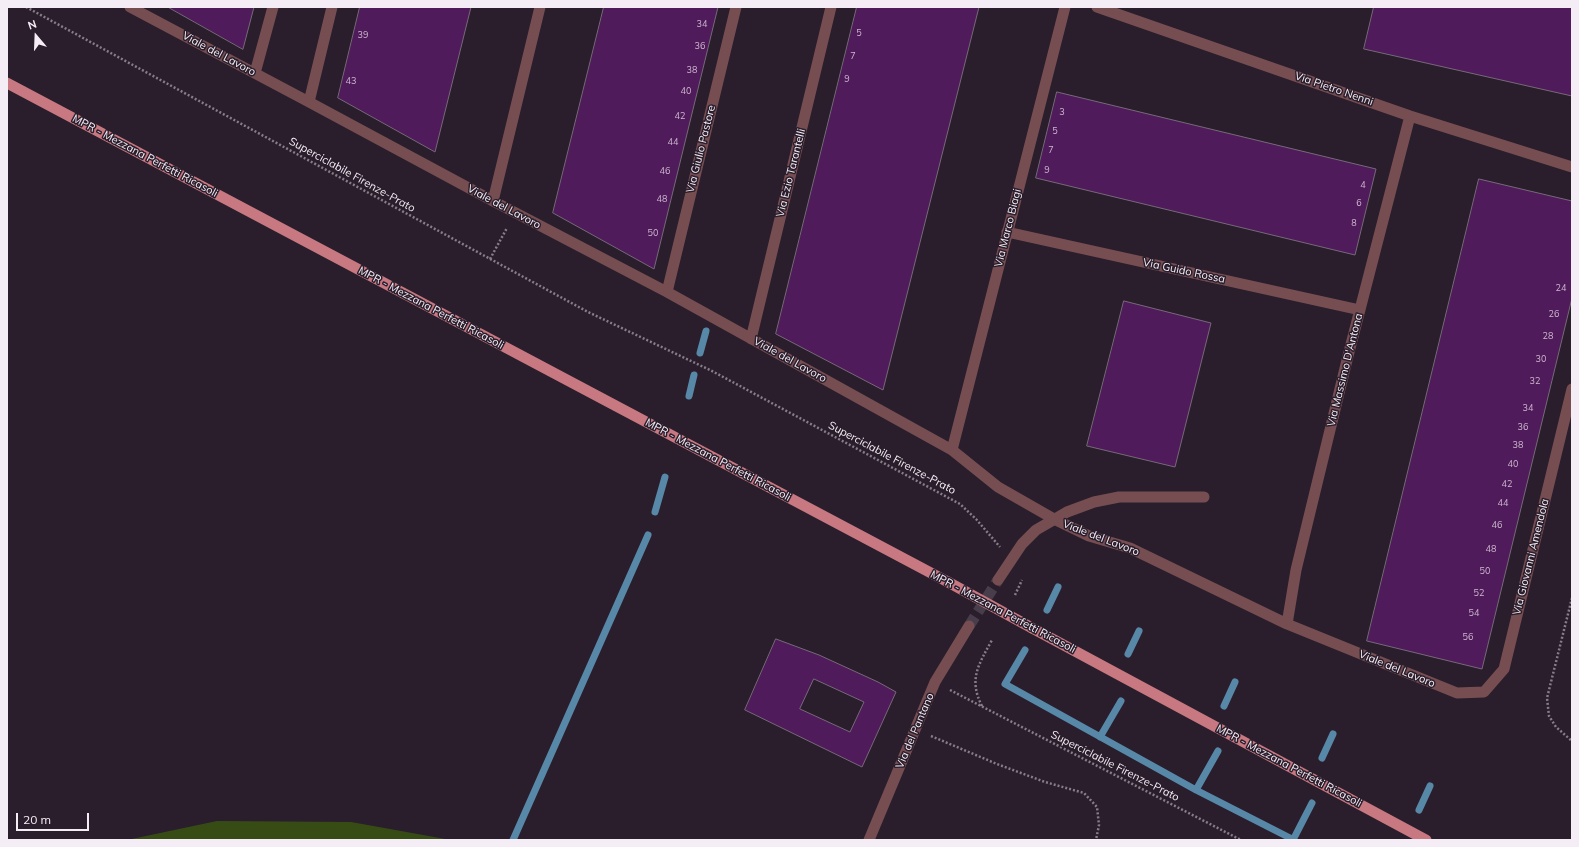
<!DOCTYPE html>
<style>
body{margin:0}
#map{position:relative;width:1579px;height:847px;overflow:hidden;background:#2a1e2c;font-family:Mulish,sans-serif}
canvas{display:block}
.frame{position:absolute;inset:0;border:8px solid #f5edf6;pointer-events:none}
.north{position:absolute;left:16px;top:16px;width:40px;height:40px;-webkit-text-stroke:3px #2a1e2c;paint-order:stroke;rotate:341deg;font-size:11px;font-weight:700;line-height:16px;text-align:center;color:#f5edf6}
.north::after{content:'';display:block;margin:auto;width:14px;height:18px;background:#f5edf6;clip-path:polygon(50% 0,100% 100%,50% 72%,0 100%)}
.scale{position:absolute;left:16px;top:813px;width:73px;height:18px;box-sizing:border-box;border:2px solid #f5edf6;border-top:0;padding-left:5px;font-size:12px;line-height:14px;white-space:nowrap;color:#f5edf6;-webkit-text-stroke:3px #2a1e2c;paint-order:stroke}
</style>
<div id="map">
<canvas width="1579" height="847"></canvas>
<div class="frame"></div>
<div class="north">N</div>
<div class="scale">20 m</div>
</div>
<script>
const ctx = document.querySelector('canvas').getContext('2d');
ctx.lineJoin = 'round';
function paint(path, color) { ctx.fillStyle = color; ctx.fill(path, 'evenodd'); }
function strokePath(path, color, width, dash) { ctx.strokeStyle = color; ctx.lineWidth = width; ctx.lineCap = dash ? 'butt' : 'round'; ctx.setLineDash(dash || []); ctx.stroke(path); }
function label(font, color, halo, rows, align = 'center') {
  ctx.font = font + ' Mulish,sans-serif'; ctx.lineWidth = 3; ctx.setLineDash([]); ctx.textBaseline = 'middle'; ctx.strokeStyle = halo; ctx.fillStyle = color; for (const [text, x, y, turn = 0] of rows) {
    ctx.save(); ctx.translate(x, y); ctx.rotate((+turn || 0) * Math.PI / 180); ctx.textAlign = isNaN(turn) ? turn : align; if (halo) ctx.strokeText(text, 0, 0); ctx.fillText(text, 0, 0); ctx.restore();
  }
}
const green = new Path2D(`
 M217 821 351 822 451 840H127Z`);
const stream = new Path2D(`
 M700 353 706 331
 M689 396 694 375
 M655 512 665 477
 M1047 610 1058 587
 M1025 650 1005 684 1196 790 1294 840
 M1128 654 1139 631
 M1224 706 1235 682
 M1100 737 1121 701
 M1322 758 1333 734
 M1196 790 1218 751
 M1419 810 1430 786
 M513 840 648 535
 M1293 840 1312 803`);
const building = new Path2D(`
 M168 7H254L243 49Z
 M360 7H471L435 152 338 98Z
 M604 7H718L654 269 553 213Z
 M857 7H979L883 390 776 334Z
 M1374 7H1572V96L1364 49Z
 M1057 92 1376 169 1355 255 1036 178Z
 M1479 179 1572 201V298L1482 669 1367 641Z
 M1124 301 1211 323 1175 467 1087 446Z
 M776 639 819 655 878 682 896 692 862 767 745 710ZM814 679 864 702 850 732 800 709Z`);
const minorTunnel = new Path2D(`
 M969 626 998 580`);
const path = new Path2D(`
 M26 7 588 312 712 371 960 504 976 519 1000 547
 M490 259 507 228
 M1015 595 1022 580
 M1572 598 1547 698 1549 716 1556 727 1572 741
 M950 690 1241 840
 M982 706C968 679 979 664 992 640
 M931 736 997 764 1045 782 1084 793 1097 807 1099 825 1096 840`);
const service = new Path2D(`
 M493 201 540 7`);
const minor = new Path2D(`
 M130 7 309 102 493 201 667 292 952 450 998 487 1054 519 1089 536 1130 548 1287 624 1457 693 1484 692 1504 669 1572 389
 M1097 7 1410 116 1572 167
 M255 73 273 7
 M309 102 332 7
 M1007 232 1360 310
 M667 292 736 7
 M751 339 831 7
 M952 450 1065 7
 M998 580 1022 544 1036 530 1067 512 1094 502 1119 497H1204
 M1287 624 1296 570 1348 356 1410 116
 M869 840 935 682 969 626`);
const primary = new Path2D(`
 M7 83 948 582
 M1032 628 1426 840`);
const primaryBridge = new Path2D(`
 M948 582 1032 628`);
const numberNames = [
 ["34",702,24],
 ["5",859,33],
 ["39",363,35],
 ["36",700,46],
 ["7",853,56],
 ["38",692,70],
 ["9",847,79],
 ["43",351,81],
 ["40",686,91],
 ["3",1062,112],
 ["42",680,116],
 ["5",1055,131],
 ["44",673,142],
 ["7",1051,150],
 ["9",1047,170],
 ["46",665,171],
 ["4",1363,185],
 ["48",662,199],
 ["6",1359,203],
 ["8",1354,223],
 ["50",653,233],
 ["24",1561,288],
 ["26",1554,314],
 ["28",1548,336],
 ["30",1541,359],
 ["32",1535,381],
 ["34",1528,408],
 ["36",1523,427],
 ["38",1518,445],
 ["40",1513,464],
 ["42",1507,484],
 ["44",1503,503],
 ["46",1497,525],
 ["48",1491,549],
 ["50",1485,571],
 ["52",1479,593],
 ["54",1474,613],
 ["56",1468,637]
];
const streetNames = [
 ["Viale del Lavoro",219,54,28],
 ["Via Pietro Nenni",1334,89,19],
 ["Via Giulio Pastore",701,149,-76],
 ["MPR - Mezzana Perfetti Ricasoli",145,156,28],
 ["Via Ezio Tarantelli",791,173,-76],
 ["Superciclabile Firenze-Prato",352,175,29],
 ["Viale del Lavoro",504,207,28],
 ["Via Marco Biagi",1008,228,-76],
 ["Via Guido Rossa",1184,271,12],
 ["MPR - Mezzana Perfetti Ricasoli",431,308,28],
 ["Viale del Lavoro",790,360,29],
 ["Via Massimo D'Antona",1345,370,-76],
 ["Superciclabile Firenze-Prato",892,458,28],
 ["MPR - Mezzana Perfetti Ricasoli",718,460,28],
 ["Viale del Lavoro",1101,538,21],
 ["Via Giovanni Amendola",1531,557,-76],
 ["MPR - Mezzana Perfetti Ricasoli",1003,612,28],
 ["Viale del Lavoro",1397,669,22],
 ["Via del Pantano",915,731,-67],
 ["Superciclabile Firenze-Prato",1115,766,27],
 ["MPR - Mezzana Perfetti Ricasoli",1289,766,28]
];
paint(green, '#374c15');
strokePath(stream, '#5888a8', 7);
paint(building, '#501b5b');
strokePath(building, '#766979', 1);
strokePath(minorTunnel, '#483d4a', 11, [11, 5.5]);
strokePath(path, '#877d88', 2.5, [2, 2]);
strokePath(service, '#764e52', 11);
strokePath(minor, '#764e52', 11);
strokePath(primary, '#c87881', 11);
strokePath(primaryBridge, '#c87881', 11);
label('9px', '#ccb8cf', null, numberNames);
label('11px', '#f5edf6', '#2a1e2c', streetNames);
</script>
